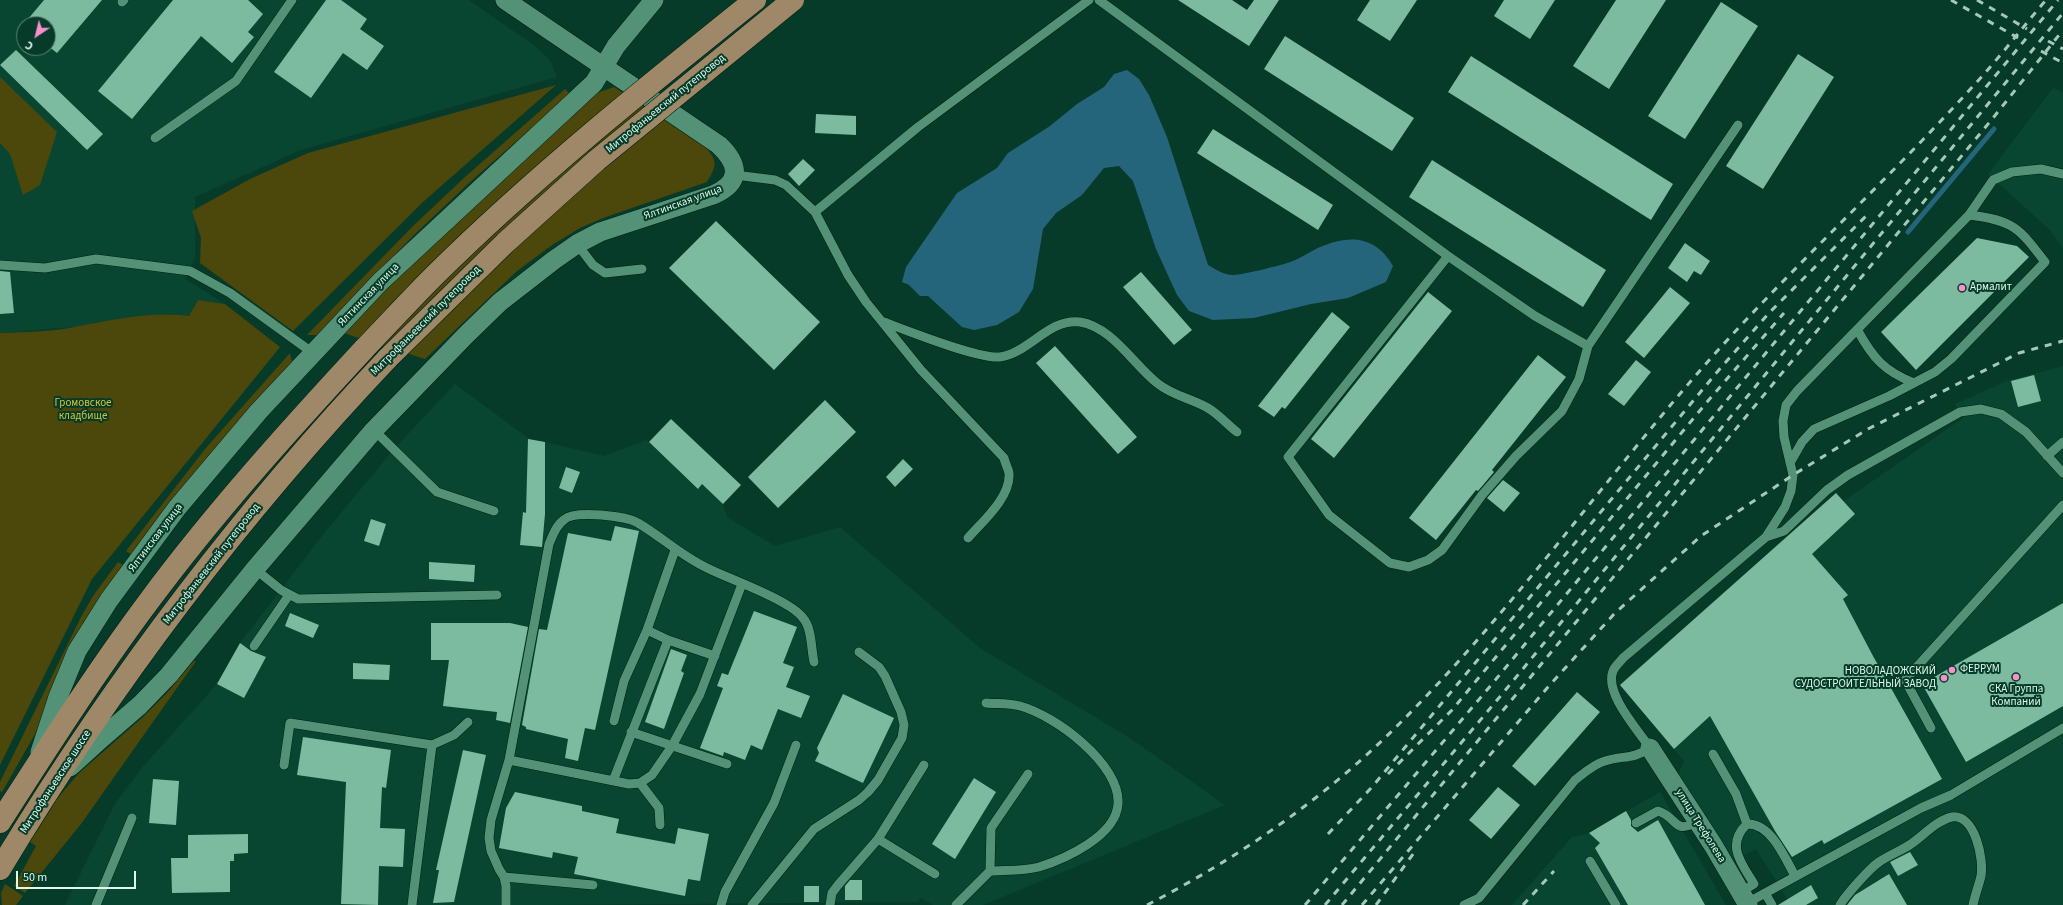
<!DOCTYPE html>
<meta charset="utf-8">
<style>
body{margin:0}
#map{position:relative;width:2063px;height:905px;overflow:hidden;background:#073b29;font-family:"Source Sans 3",sans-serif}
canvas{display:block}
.north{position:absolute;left:16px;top:16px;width:40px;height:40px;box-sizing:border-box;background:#073b29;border:1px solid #5c8877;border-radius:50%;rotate:215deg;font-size:11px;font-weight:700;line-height:16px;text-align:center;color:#dcfcec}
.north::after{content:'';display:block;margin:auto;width:14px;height:18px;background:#f790cd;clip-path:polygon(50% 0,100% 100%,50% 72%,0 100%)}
.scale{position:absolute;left:16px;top:871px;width:120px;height:18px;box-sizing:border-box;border:2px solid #dcfcec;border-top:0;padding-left:5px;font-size:12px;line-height:14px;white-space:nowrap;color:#dcfcec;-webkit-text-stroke:3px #073b29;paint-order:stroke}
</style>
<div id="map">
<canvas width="2063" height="905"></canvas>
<div class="north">С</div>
<div class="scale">50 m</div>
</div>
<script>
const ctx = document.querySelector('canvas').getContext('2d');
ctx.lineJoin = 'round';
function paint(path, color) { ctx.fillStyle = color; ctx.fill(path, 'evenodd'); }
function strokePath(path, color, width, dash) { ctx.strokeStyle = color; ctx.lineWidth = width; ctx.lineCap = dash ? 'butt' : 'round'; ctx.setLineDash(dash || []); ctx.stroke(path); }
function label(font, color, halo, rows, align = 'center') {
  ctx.font = font + ' "Source Sans 3",sans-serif'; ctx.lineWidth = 4; ctx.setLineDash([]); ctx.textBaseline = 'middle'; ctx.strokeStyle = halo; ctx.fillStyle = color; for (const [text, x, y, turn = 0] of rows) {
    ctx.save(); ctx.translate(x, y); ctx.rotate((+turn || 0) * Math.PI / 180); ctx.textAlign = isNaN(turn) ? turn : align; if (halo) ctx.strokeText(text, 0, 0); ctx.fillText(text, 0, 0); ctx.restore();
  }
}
const built = new Path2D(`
 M0 0H469L535 46 549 59 557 77 301 150 195 197V257L185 279 225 304 198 300 189 316 170 314 130 317 73 327 0 333ZM24 24H48V48H24Z
 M2053 88 2063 93V248L2050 230 1988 174Z
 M2063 366V905H1791L1756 849 1732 862 1678 775 1684 761 1620 685 1836 493 1844 501 1963 418 1955 404 2007 381Z
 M455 384 528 438 604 456 646 440 698 489 702 484 723 504 727 517 775 546 840 527 980 648 1130 738 1225 805 983 905H933L921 898 918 902 541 905H65L115 804 140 770 217 684 240 643 325 532 394 449Z
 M1660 792 1726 905H1512L1572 837 1587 834Z`);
const green = new Path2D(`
 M0 77 57 132 40 185 23 195 10 154 0 143Z
 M556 85 423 202 293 331 200 263 201 238 192 211 250 179 308 153Z
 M614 87 705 146C718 162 717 165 707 182L603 218 580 228 552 245 517 271 425 359 340 332 594 94Z
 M565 89 570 94 470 182 416 233 317 335H307L412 227 465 177Z
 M198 300 225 304 280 347 92 579 0 765V333C24 332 50 332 74 327 112 320 150 311 189 316Z
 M290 353 292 362 132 555 126 551 205 449Z
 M118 562 123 565 86 619 66 659 35 734 2 792 0 791V782L81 617 93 596Z
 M194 661H196L81 824 25 893 14 886 36 846 30 842 57 799 79 773 143 717 166 694Z
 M5 884 23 896 16 905H2L1 893Z`);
const water = new Path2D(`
 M1127 70 1139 79 1149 95 1167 137 1208 265C1215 269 1224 275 1233 275 1242 275 1278 266 1287 263 1298 260 1309 252 1320 247 1350 234 1376 236 1393 266L1386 282 1348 298 1311 304 1254 318 1213 320 1189 311 1177 295 1156 249 1133 181 1119 166 1104 168 1082 195 1056 213 1043 229 1033 289 1019 312 997 325 974 330 962 327 928 296H920L909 285 902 282 906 267 957 193 997 168 1008 153 1050 126 1077 104 1104 87 1114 74Z`);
const stream = new Path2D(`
 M1908 232 1994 129`);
const building = new Path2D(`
 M44 0H102L57 53 48 46V24L23 25Z
 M173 0H248L263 14 248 32 254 37 232 63 201 36 132 119 98 91Z
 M326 0H341L367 19 360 29 384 46 367 70 343 53 311 98 274 72Z
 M1178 0H1232L1247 10 1254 0H1279L1249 46Z
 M1370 0H1417L1390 41 1357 20Z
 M1504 0H1555L1530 39 1494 16Z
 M1616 0H1666L1609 89 1573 66Z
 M1721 2 1758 26 1685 139 1648 116Z
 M1285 36 1414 118 1392 151 1264 69Z
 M16 50 103 134 87 150 0 65Z
 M1798 54 1834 77 1763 189 1726 166Z
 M1471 56 1673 184 1651 220 1448 92Z
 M816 114 856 116V135L815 133Z
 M1213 129 1333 205 1318 230 1197 153Z
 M803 159 815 170 799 186 788 174Z
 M1432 160 1606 270 1583 307 1409 197Z
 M716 221 820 322 774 370 669 268Z
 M1977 238 2017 246 2029 257 1916 370 1881 332Z
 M1685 243 1710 261 1701 275 1694 271 1687 282 1668 268Z
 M0 271 10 272 14 313 0 314Z
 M1141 272 1192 330 1174 345 1123 287Z
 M1670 287 1690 303 1644 358 1625 342Z
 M1428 292 1452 311 1334 458 1311 439Z
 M1332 312 1350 327 1285 409 1282 407 1274 417 1258 406Z
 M1055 346 1137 437 1118 454 1036 363Z
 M1538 355 1566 377 1492 470 1494 472 1478 491 1476 490 1436 540 1409 518Z
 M1636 360 1651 372 1624 406 1608 394Z
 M2034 375 2041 401 2018 407 2011 381Z
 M825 400 856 432 778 508 748 477Z
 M671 419 741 485 723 504 702 484 698 489 649 442Z
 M528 439 545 442V514L542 547 520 545 523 512 526 513Z
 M903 459 913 469 895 487 886 477Z
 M566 467 580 472 572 493 559 488Z
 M1503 480 1520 493 1504 512 1487 498Z
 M1836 493 1855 514 1812 554 1848 595 1843 599 1873 656 1942 779 1824 844 1822 840 1792 857 1775 831 1710 716 1674 749 1620 685Z
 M371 519 386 524 379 546 364 541Z
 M615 526 639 531 595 730 585 728 578 761 565 758 568 739 526 729V727L522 725 539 629 547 630 568 533 611 541Z
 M429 562 475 565 474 582 429 579Z
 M2063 603V706L1966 762 1922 684Z
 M754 611 797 627 783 663 794 667 786 687 810 696 801 718 778 709 762 750 751 745 745 760 724 752 723 756 700 748 723 688 717 686 722 673 728 675Z
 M290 613 319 625 313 638 285 626Z
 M431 623H510L528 627 510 723 496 720 497 712 443 706 449 660H431Z
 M240 643 251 651 266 657 244 698 217 684Z
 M671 649 687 655 681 671 684 673 664 729 645 722Z
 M353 663 390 665 389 680 353 679Z
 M1577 692 1600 712 1535 786 1512 766Z
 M843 694 894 718 863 783 815 761 819 753 817 748Z
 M303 737 391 750 386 788 382 787 380 828 405 829 403 867 379 866 378 905 341 904 346 782 297 775Z
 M463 750 486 755 454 902 433 903 439 870H436Z
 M974 778 996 792 955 859 932 844Z
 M153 779 179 781 176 825 149 823Z
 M1498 787 1520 805 1491 839 1469 820Z
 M515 792 582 806V811L619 819 616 833 675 844 678 828 709 834 700 881 688 879 685 896 574 874 578 857 553 852 552 858 499 848 506 808Z
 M1626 811 1631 820V826L1638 832 1658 820 1705 905H1628L1595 848 1600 843 1589 833Z
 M248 834V853L234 854V861H230V892L172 893 171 858H188V835Z
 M1910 852 1918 865 1898 876 1890 862Z
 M1889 874 1907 905H1847L1855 895Z
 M850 880H862V900H845V886Z
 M1811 885 1818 898 1806 905H1778Z
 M804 886H819V902H804Z`);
const service = new Path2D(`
 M1099 0 1448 256 1535 316 1588 346 1738 125
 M122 2 124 0
 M155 138 236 81 292 0
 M735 175 775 180 786 185 815 212 918 127 1089 0
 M815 212 848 275 866 302 921 370 1004 458C1005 463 1008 468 1009 473 1011 497 983 521 968 538
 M577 244 593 265 605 273 642 269
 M1448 256 1288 457 1329 515 1390 563 1409 567 1428 560 1442 550 1482 495 1516 456 1562 411 1579 379 1588 346
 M0 265 45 268 96 259 190 271 230 293 313 353
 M884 322C908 331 978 359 1000 357 1029 353 1049 318 1080 322 1112 327 1133 364 1157 383 1174 397 1195 399 1211 410 1220 416 1228 425 1237 432
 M1858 331C1873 358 1884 371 1914 383
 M374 430 437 492 494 511
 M2047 456 2063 442
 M1790 463 1802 442 1814 429 1889 396 1935 372 1951 359 2045 262C2019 228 2013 220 1969 215
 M1766 537 1784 531 1827 490 1848 475 1960 412 1981 409 2001 414 2026 432 2063 473
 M255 569 281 590 298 599 497 595
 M647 630 668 640 715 656
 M254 646 289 595
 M986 703C997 704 1009 703 1020 706 1054 715 1121 764 1118 804 1116 836 1065 859 1039 867 1024 871 1005 870 990 871L991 828 1028 774
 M614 721 624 681 647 630 675 550
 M1931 728 1905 680 2063 505
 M631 732 727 764
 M432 745 454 735 468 722
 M1713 754 1736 794 1747 824
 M509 760 629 784 640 783 652 775 672 746 700 694 742 584
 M284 765 290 723 432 745 412 905
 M613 781 668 640
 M640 783 659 808 660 825
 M1636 823 1658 811C1678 817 1673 836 1698 821
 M878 839 935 874
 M1590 861 1616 905
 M504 877 593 885
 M1741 892 1754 884C1742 864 1725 845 1747 824 1771 823 1785 858 1795 876
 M1765 893 1772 905
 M1747 903 1921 808 1951 795 2063 728
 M96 905 132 818
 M506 905V886L504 877 499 869 491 851 489 838 491 820 509 760 549 544C553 535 556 525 565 519 575 510 627 516 638 523 662 537 681 556 707 568 729 579 790 600 803 618 812 628 811 649 814 662
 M721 905 725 892 774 803 796 745
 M752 905 814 829 859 800 868 792 878 780 902 738 904 725 901 712 885 676 879 667 859 652
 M830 905 832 893 838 885 878 839 924 765
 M956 905 990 871
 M1464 905 1479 898 1575 780C1584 773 1594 764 1605 761 1623 755 1632 760 1650 748 1638 730 1604 693 1613 671 1615 666 1620 662 1623 658L1766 537 1785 507 1791 491 1793 475 1784 437 1783 421 1786 405 1797 391 1969 215 1993 180 2012 172 2041 169 2063 174
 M1840 905C1846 895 1869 869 1879 862 1889 855 1901 851 1911 844 1923 836 1937 820 1952 817 1975 814 1984 859 1981 876 1979 885 1975 895 1973 905`);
const minor = new Path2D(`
 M1650 748 1713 845 1748 905
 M40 752 58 697 77 651 109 600 177 508 259 411 380 282 594 83 616 46 654 0
 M70 767 103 737 140 705 169 675 255 569 374 430 466 335 500 302 554 260 577 244 600 232 713 195C741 183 740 165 719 145L505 0`);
const primary = new Path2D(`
 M0 822C48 747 96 672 149 601 215 512 290 429 365 348
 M0 869C110 686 241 513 388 358`);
const rail = new Path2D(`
 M1951 0 2020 39
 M1977 0 2027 29
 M2048 41 2063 49
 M2041 51 2063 63
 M1388 774 1452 710 1707 402 1784 313
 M1328 834 1372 787 1718 371 1769 313 1866 216
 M1147 905C1236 859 1321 801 1393 730 1510 615 1603 480 1711 358 1796 263 1890 178 1975 84 2000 57 2022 28 2046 0
 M1305 905 1492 684 2058 0
 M1325 905 1503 693 2063 13
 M1342 905 1993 118 2063 30
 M1362 905 1548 687 1615 613 1701 536 1793 475 1868 429 2019 353 2063 341
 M1376 905 1416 850
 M1523 905 1554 871`);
const primaryBridge = new Path2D(`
 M365 348C388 324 411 299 434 276 534 177 645 88 755 0
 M388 358 505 243 597 160 793 0`);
const markers = [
 [1962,288,4,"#f790cd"],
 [1952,670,4,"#f790cd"],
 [2016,677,4,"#f790cd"],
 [1944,678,4,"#f790cd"]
];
const streetNames = [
 ["Митрофаньевский путепровод",666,104,-39],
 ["Ялтинская улица",683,203,-20],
 ["Ялтинская улица",369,295,-46],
 ["Митрофаньевский путепровод",426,321,-45],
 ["Ялтинская улица",156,538,-53],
 ["Митрофаньевский путепровод",212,564,-52],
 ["Митрофаньевское шоссе",56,782,-57],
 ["улица Трефолева",1700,826,58]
];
const poiNames = [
 ["Армалит",1970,288],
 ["ФЕРРУМ",1960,670],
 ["НОВОЛАДОЖСКИЙ",1936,672,"right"],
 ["СУДОСТРОИТЕЛЬНЫЙ ЗАВОД",1936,685,"right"],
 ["СКА Группа",2016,690,"center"],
 ["Компаний",2016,703,"center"]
];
const parkNames = [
 ["Громовское",83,404],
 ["кладбище",83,417]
];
paint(built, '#094631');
paint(green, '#4c470b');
paint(water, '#24657b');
strokePath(stream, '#24657b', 5);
paint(building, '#7cbb9f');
strokePath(service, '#002013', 10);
strokePath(minor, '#002013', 20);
strokePath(primary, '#002013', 23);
strokePath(service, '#539277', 9);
strokePath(minor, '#539277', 19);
strokePath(primary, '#9f8867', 22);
strokePath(rail, '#a4c9b9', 3, [7, 7]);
strokePath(primaryBridge, '#002013', 23, []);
strokePath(primaryBridge, '#9f8867', 22);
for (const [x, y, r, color] of markers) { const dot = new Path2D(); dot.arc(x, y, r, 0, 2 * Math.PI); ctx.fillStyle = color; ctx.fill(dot); strokePath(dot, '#073b29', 1.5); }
label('11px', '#dcfcec', '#073b29', streetNames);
label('11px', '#dcfcec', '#073b29', poiNames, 'left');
label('11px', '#d0c43a', '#073b29', parkNames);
</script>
